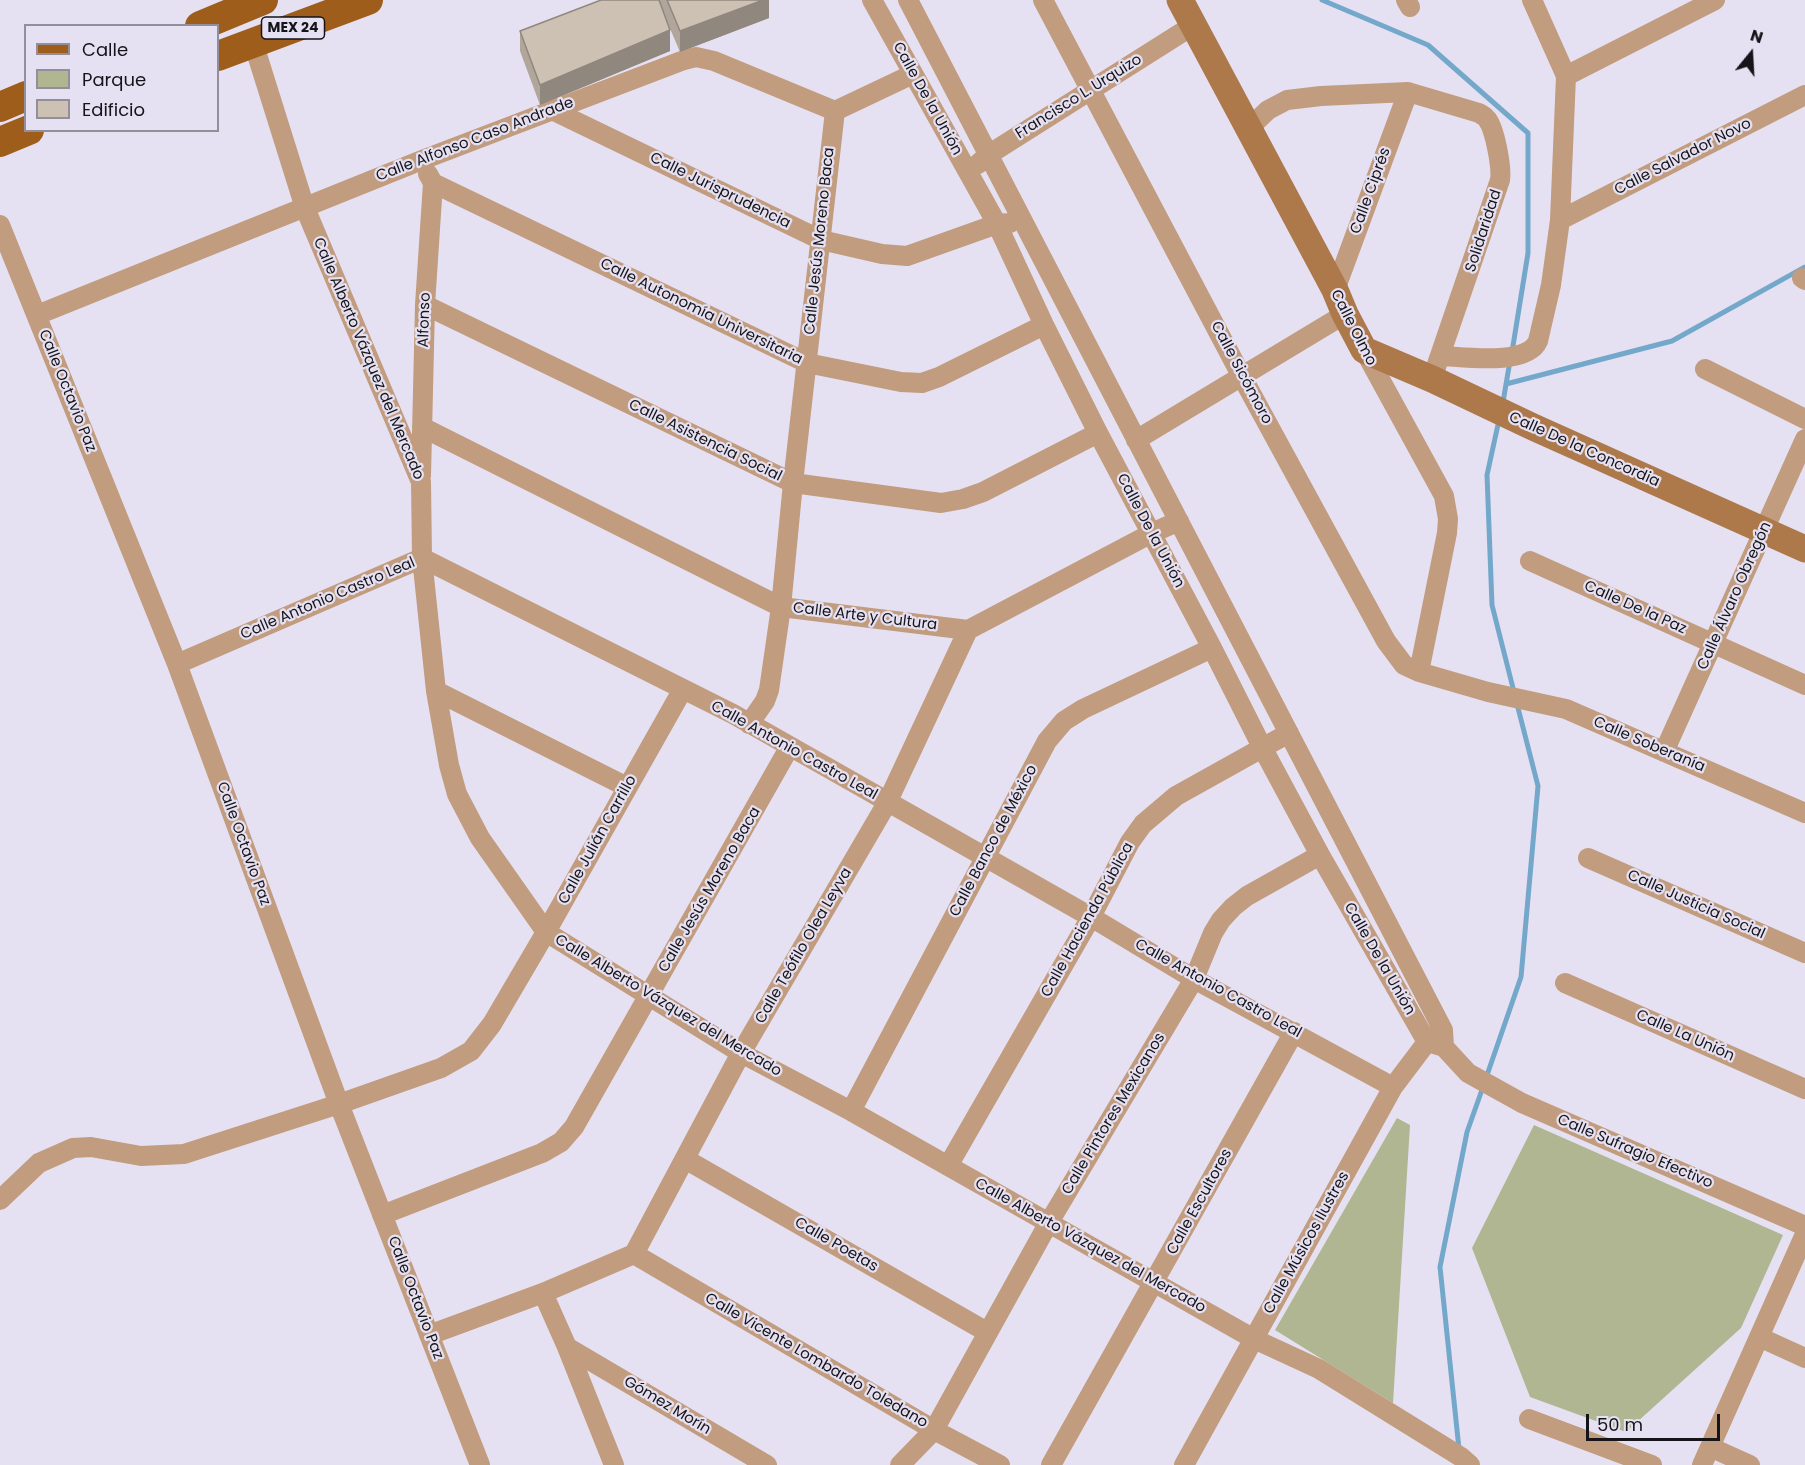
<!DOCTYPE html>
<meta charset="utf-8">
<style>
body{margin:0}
#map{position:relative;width:1805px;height:1465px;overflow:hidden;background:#e6e1f2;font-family:Poppins,sans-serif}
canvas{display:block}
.legend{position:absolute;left:24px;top:24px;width:195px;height:108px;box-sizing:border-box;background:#e6e1f2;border:2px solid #928f9b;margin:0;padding:8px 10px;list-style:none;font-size:18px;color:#151419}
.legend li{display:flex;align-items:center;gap:12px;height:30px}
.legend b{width:30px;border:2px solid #928f9b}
.north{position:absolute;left:1721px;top:24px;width:60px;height:60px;-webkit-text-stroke:4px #e6e1f2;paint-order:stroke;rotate:18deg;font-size:16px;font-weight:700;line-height:24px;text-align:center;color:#151419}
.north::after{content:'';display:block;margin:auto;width:21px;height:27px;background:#151419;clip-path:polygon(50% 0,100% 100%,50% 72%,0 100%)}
.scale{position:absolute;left:1586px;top:1414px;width:134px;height:27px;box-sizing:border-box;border:3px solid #151419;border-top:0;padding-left:8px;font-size:18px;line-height:21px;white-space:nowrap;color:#151419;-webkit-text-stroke:4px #e6e1f2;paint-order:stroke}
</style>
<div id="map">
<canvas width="1805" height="1465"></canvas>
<ul class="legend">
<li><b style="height:8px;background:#9e5d1b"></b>Calle</li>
<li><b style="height:16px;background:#b0b691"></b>Parque</li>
<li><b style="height:16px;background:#cdc1b4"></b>Edificio</li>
</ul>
<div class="north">N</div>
<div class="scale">50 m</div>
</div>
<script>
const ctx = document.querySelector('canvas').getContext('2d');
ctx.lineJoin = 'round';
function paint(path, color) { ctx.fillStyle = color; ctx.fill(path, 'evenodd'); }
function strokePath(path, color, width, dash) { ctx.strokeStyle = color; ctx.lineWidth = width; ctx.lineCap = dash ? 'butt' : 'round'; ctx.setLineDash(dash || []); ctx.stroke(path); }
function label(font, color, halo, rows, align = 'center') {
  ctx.font = font + ' Poppins,sans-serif'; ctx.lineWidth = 4.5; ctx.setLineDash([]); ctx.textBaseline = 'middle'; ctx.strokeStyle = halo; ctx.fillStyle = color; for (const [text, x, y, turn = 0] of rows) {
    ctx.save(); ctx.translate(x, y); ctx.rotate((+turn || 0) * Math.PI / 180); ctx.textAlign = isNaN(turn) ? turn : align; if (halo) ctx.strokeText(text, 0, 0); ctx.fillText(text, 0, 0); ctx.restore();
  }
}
const green = new Path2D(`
 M1397 1118 1410 1125 1393 1403 1275 1330Z
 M1534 1125 1783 1235 1741 1328 1626 1432 1530 1397 1472 1248Z`);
const stream = new Path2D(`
 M1322 0 1428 45 1528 133V253L1512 352
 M1506 384 1672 341 1805 267
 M1503 402 1510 361
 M1499 420 1487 475 1492 605 1514 692
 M1486 1078 1521 977 1538 786 1517 704
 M1459 1449 1440 1267 1467 1132 1483 1087`);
const street = new Path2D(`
 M872 0 997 224 1044 325 1098 433 1212 648 1262 747 1320 855 1427 1042 1444 1047 1468 1073 1522 1103 1805 1226
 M908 0 1443 1030 1444 1047
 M1043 0 1241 375 1386 641 1404 665 1419 672 1488 692 1566 709 1805 813
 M1406 0 1410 7
 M253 42 305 208 421 482 422 558 436 691 449 765 457 794 480 838 546 932 741 1053 851 1111 1254 1339 1319 1369 1461 1457 1470 1465
 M1566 76 1715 0
 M552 110 821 240 882 254 907 256 997 224 1010 223
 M1248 129 1268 110 1287 100 1321 96 1408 92 1479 113C1482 115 1485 116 1487 119 1495 129 1502 168 1500 180L1432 379
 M978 164 988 155 1192 26
 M433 183 807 363 901 382 922 383 939 377 1044 325
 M1560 220 1805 95
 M0 225 177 664 339 1104 480 1465
 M1802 278 1805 280
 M1335 290 1408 92
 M425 305 793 483 941 503 963 499 983 492 1098 433
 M37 315 422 160 684 60 696 57 714 61 835 111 913 74
 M1364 350 1444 496 1448 519 1447 533 1419 672
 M1442 356C1465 357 1527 366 1538 341L1551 285 1560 220 1566 76 1532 0
 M1705 369 1805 419
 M422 427 781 607 968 630 1152 533 1179 521
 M1136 440 1345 314
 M421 476 425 305 433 183 428 174
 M1530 561 1805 685
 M177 664 422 558 733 714 1091 917 1194 979 1393 1087
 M436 691 627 787
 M749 724 765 701 769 690 781 607 793 483 835 111
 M1664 752 1805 439
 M1588 858 1805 953
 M1565 983 1805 1089
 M851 1111 1047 741 1064 721 1083 709 1212 648
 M685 1159 987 1332
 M948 1166 1091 917 1130 842 1143 824 1176 796 1289 733
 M0 1200 39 1163 73 1148 91 1147 141 1156 184 1154 339 1104 441 1068 471 1051 492 1024 546 932 683 689
 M382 1215 542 1153 561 1142 574 1127 789 748
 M634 1254 934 1430 1000 1465
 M543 1293 567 1347 614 1465
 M429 1335 543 1293 634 1254 741 1053 887 803 968 630
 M1759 1337 1805 1358
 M567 1347 767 1465
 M1529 1419 1652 1465
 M1710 1447 1750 1465
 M900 1465 934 1430 1048 1224 1194 979 1213 933 1221 920 1233 907 1247 896 1320 855
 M1051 1465 1294 1032
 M1184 1465 1393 1087 1427 1042 1436 1035
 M1702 1465 1805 1234`);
const secondary = new Path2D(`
 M1180 0 1335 290 1345 314 1364 350 1432 379 1533 427 1805 549`);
const primary = new Path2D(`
 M200 26 263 0
 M218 56 368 0
 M0 107 26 96
 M0 142 29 130`);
const wall = new Path2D(`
 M601 0H769V18L680 52 663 12 670 51 540 105 520 51V31Z`);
const shadedWall = new Path2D(`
 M763 0H769V18L680 52V31Z
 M670 30V51L540 105V85Z`);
const building = new Path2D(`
 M601 0H659L670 30 540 85 520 31Z
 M667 0H763L680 31Z`);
const shields = [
 [293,28,63]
];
const shieldNames = [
 ["MEX 24",293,28]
];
const streetNames = [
 ["Francisco L. Urquizo",1079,97,-32],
 ["Calle De la Unión",927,99,61],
 ["Calle Alfonso Caso Andrade",475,140,-21],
 ["Calle Salvador Novo",1683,157,-27],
 ["Calle Jurisprudencia",720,191,26],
 ["Calle Ciprés",1371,191,-70],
 ["Solidaridad",1484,231,-72],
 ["Calle Jesús Moreno Baca",820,241,-84],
 ["Calle Autonomía Universitaria",701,312,26],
 ["Alfonso",425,320,-88],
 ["Calle Olmo",1353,328,63],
 ["Calle Alberto Vázquez del Mercado",368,359,67],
 ["Calle Sicómoro",1241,373,62],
 ["Calle Octavio Paz",67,391,68],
 ["Calle Asistencia Social",705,441,26],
 ["Calle De la Concordia",1584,450,24],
 ["Calle De la Unión",1150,531,62],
 ["Calle Álvaro Obregón",1735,596,-66],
 ["Calle Antonio Castro Leal",328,599,-23],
 ["Calle De la Paz",1635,608,24],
 ["Calle Arte y Cultura",865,617,7],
 ["Calle Soberanía",1649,745,23],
 ["Calle Antonio Castro Leal",794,751,29],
 ["Calle Julián Carrillo",598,840,-61],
 ["Calle Banco de México",994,841,-62],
 ["Calle Octavio Paz",243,844,70],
 ["Calle Jesús Moreno Baca",710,890,-60],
 ["Calle Justicia Social",1696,905,24],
 ["Calle Hacienda Pública",1088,920,-61],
 ["Calle Teófilo Olea Leyva",804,946,-60],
 ["Calle De la Unión",1379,959,60],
 ["Calle Antonio Castro Leal",1218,989,29],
 ["Calle Alberto Vázquez del Mercado",668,1006,31],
 ["Calle La Unión",1685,1036,24],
 ["Calle Pintores Mexicanos",1114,1114,-59],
 ["Calle Sufragio Efectivo",1635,1152,23],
 ["Calle Escultores",1200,1202,-61],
 ["Calle Músicos Ilustres",1307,1243,-61],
 ["Calle Poetas",836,1245,30],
 ["Calle Alberto Vázquez del Mercado",1090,1246,29],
 ["Calle Octavio Paz",415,1298,69],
 ["Calle Vicente Lombardo Toledano",816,1361,30],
 ["Gómez Morín",667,1406,31]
];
paint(green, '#b0b691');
strokePath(stream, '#74a8ca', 5);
strokePath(street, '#c19c7e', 20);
strokePath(secondary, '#ad784a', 27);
strokePath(primary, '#9e5d1b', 30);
paint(wall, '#b0a69b');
paint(shadedWall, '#90877e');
paint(building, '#cdc1b4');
strokePath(building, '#90877e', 1.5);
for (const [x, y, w] of shields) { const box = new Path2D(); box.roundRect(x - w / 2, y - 11, w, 22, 4.5); ctx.fillStyle = '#e6e1f2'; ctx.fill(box); strokePath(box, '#151419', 1.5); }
label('bold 14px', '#151419', null, shieldNames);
label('15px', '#151419', '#e6e1f2', streetNames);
</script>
